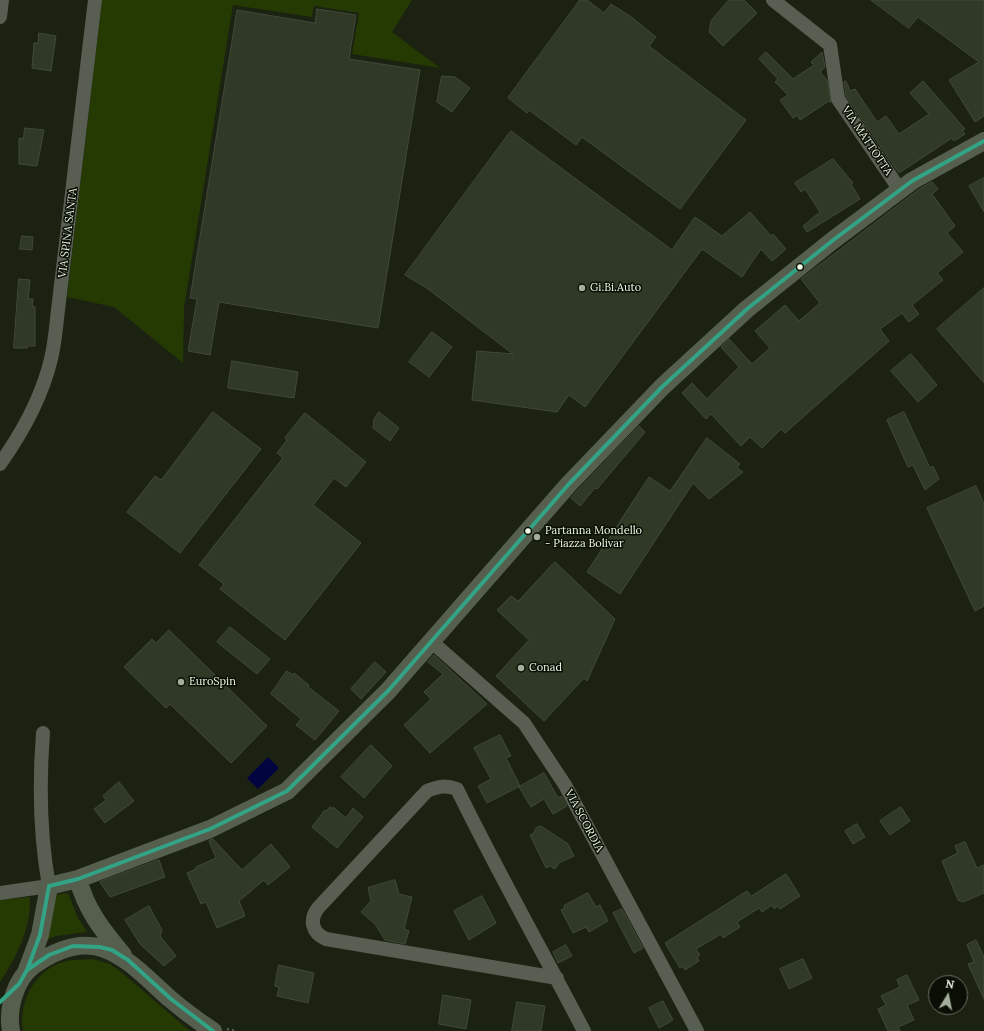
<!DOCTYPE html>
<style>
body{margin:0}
#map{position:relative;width:984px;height:1031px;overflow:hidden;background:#1b2212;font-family:Lora,serif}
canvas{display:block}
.north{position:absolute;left:928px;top:975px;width:40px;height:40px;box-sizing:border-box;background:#090f04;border:1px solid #656d5f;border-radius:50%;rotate:10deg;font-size:11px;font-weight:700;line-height:16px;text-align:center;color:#f0f9e7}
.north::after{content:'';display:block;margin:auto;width:14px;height:18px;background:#a5ae9c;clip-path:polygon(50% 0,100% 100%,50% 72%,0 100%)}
</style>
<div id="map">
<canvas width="984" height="1031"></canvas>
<div class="north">N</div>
</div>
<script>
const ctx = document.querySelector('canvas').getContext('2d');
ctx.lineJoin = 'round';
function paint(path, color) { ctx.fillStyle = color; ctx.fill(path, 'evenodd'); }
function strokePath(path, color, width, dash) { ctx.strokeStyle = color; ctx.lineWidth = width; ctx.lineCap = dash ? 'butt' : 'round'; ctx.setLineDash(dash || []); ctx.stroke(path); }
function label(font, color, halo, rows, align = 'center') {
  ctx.font = font + ' Lora,serif'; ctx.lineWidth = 3; ctx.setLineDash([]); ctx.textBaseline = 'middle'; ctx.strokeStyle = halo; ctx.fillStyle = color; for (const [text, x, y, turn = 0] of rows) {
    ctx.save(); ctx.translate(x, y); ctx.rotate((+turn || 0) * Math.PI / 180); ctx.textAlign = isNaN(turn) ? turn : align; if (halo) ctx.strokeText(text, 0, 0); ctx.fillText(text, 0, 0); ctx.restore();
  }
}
const green = new Path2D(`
 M102 0H412L392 32 440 68 352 54 359 13 314 6 312 17 233 5 184 308 183 363 114 307 67 297Z
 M68 893 78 918 87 932 56 936 47 940 55 895Z
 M30 897C31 928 17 957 0 982V900Z
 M93 959 110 964 121 972 190 1031H23C18 1004 33 973 60 963 70 959 82 960 93 959Z`);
const water = new Path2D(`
 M268 757 279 768 258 789 247 778Z`);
const building = new Path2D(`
 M580 0H587L604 13 611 4 630 16 656 37 649 46 746 120 680 209 582 137 576 145 529 110 527 113 508 98Z
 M729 0H744L757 13 723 46 709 32 711 21Z
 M871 0H984V116L975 122 949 80 979 62 918 17 909 28Z
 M317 9 356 15 349 59 420 70 378 328 219 302 210 355 188 351 197 299 190 298 237 10 315 23Z
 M39 33 56 36 51 71 32 68 34 43H38Z
 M766 52 793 79 814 65 811 62 822 52 825 67 820 72 827 80 831 103 829 101 800 120 797 115 793 118 780 100 788 95 775 82 778 79 759 59Z
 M442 76 455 77 470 88 452 112 437 102Z
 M846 81 850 91 855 89 877 122 886 116 899 134 929 114 910 93 923 81 965 129 962 131 965 134 954 141 952 138 899 173 846 96 844 82Z
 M25 128 44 130 37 166 19 164V138L23 139Z
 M511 131 672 250 695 217 722 236 750 212 771 236 773 234 786 249 772 261 761 249 742 277 702 249 585 407 569 395 557 412 472 400 477 351 513 354 428 289 405 275Z
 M833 159 853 183 851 184 860 199 807 232 803 226 820 212 805 189 801 192 795 183Z
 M984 178V212L969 186Z
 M932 182 938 189 932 194 955 226 947 233 963 252 937 273 943 280 912 305 919 314 909 322 902 313 880 329 889 341 785 433 781 429 762 448 750 437 741 446 711 414 706 419 682 393 692 383 707 399 739 367 721 347 729 339 752 364 770 348 755 331 785 305 799 321 820 303 801 279 918 190Z
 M22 236 33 237 32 250 20 249Z
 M19 279 30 280 28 299H33L32 306 35 307V346H27V348H14Z
 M984 288V383L937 329Z
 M432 332 452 347 429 377 409 362Z
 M911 354 937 385 918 402 891 371Z
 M232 361 298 372 294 398 228 388Z
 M213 412 261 449 180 553 127 512 155 476 161 480Z
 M379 412 399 428 390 441 373 428 374 419Z
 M904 412 930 468 933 466 939 479 925 490 913 465 908 467 887 420Z
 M305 413 366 462 346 487 334 478 313 505 361 543 285 640 220 589 224 584 199 565 283 458 277 453 287 440 285 438Z
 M639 426 645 432 597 489 595 488 580 506 571 498Z
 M707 438 740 464 737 468 743 472 709 499 693 483 620 594 587 572 649 477 670 491Z
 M976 486 984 504V606L975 611 927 508Z
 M555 562 615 619 587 681 584 678 544 721 496 676 529 640 497 610 511 596 518 601Z
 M230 627 270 659 257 674 217 642Z
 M169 630 267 726 231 763 170 704 166 708 124 667 152 639 156 643Z
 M434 655 487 704 430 753 404 725 431 699 424 692 443 674 428 662Z
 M375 662 386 672 361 699 351 689Z
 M287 671 293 675 294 673 309 685 308 687 339 711 315 740 296 725 301 719 300 718 271 694Z
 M500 735 511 756 506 758 520 786 487 803 478 786 491 779 474 748Z
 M371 745 392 766 364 798 341 777Z
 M544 773 558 798 561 796 567 806 553 814 544 799 531 807 519 787Z
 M119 782 134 801 105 823 94 809 106 800 103 796Z
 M330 807 331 809 333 807 346 818 353 808 363 817 337 848 312 827 325 810 326 811Z
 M901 807 910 821 890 835 880 821Z
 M857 824 865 837 853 844 845 831Z
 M541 826 568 844 574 856 559 863 555 869 550 866 546 868 530 835 534 833 536 828Z
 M213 839 242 870 271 844 290 867 268 885 264 880 239 901 245 916 217 928 206 902 201 904 187 873 196 869V867L216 858 209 841Z
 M965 842 977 868 984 865V893L963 902 958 900 942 861 958 853 955 846Z
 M159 860 165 877 110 897 100 882Z
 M786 874 800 896 780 909 778 906 774 909 772 905 762 912 759 908 737 922 740 927 723 938 721 934 696 949 700 955 697 957 699 961 685 970 683 966 680 968 665 943 747 891 751 896Z
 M395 880 399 894 412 897 404 929 409 931 405 944 385 940 375 924 361 912 371 901 368 888Z
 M588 893 596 907 600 905 608 921 589 932 586 927 573 933 561 910 565 908 564 906Z
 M482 896 496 923 469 940 454 911Z
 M149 906 162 930 160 936 176 956 164 966 140 944 125 920Z
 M622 909 643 948 634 953 613 913Z
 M976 940 984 957V999L968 964 974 962 967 945Z
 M566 945 572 956 558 963 553 952Z
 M803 959 812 978 789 989 780 969Z
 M279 965 314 973 308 1003 277 996 279 987 275 986Z
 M907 975 919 1000 907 1005 914 1020 898 1027 900 1031H888L878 1009 886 1005 881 996 900 987 897 980Z
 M443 995 471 1000 466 1029 439 1024Z
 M663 1001 673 1020 659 1028 649 1008Z
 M517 1002 545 1006 541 1031H512Z`);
const path = new Path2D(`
 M227 1029 237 1031`);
const minor = new Path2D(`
 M773 0 830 45 838 99 900 190
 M0 17 2 0
 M0 464C22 433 42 397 51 359 55 343 56 327 58 310L95 0
 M432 642 524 723 565 785 697 1031
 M0 893 49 886C40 836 39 784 43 733
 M557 978 326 939C312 933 309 920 318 908L427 791C439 786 446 785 457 789 497 871 542 950 584 1031`);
const major = new Path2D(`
 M78 879C86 910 103 931 123 955
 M27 970 40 935 49 886 78 879 210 829 287 791 388 691 568 485 662 387 747 309 832 241 912 181 984 141
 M11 1031C7 1009 15 979 34 965 96 923 123 956 169 998 183 1010 198 1021 213 1031`);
const bus1 = new Path2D(`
 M27 970 40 935 49 886 78 879 210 829 287 791 388 691 568 485 662 387 747 309 832 241 912 181 984 141
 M0 1002 19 984 27 970 49 955 73 946 100 947 112 950 128 960 171 999 213 1031`);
const markers = [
 [800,267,3.5,"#f0f9e7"],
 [582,288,4,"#a5ae9c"],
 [528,531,3.5,"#f0f9e7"],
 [537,537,4,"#a5ae9c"],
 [521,668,4,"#a5ae9c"],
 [181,682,4,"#a5ae9c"]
];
const streetNames = [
 ["VIA MATTOTTA",867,141,56],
 ["VIA SPINA SANTA",68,233,-83],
 ["VIA SCORDIA",584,821,62]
];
const poiNames = [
 ["Gi.Bi.Auto",590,288],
 ["Partanna Mondello",545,531],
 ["- Piazza Bolivar",545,544],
 ["Conad",529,668],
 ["EuroSpin",189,682]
];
paint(green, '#253a02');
paint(water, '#020341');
paint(building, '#303925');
strokePath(building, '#42483b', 1);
strokePath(path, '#585e52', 2.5, [2, 3]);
strokePath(minor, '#585e51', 14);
strokePath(major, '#565e4e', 18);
strokePath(bus1, '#33a386', 4);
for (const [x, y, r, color] of markers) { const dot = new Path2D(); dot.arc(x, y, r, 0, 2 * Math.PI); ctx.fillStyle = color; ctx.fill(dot); strokePath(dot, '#090f04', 1.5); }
label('11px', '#f0f9e7', '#090f04', streetNames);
label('11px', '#f0f9e7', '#090f04', poiNames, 'left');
</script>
